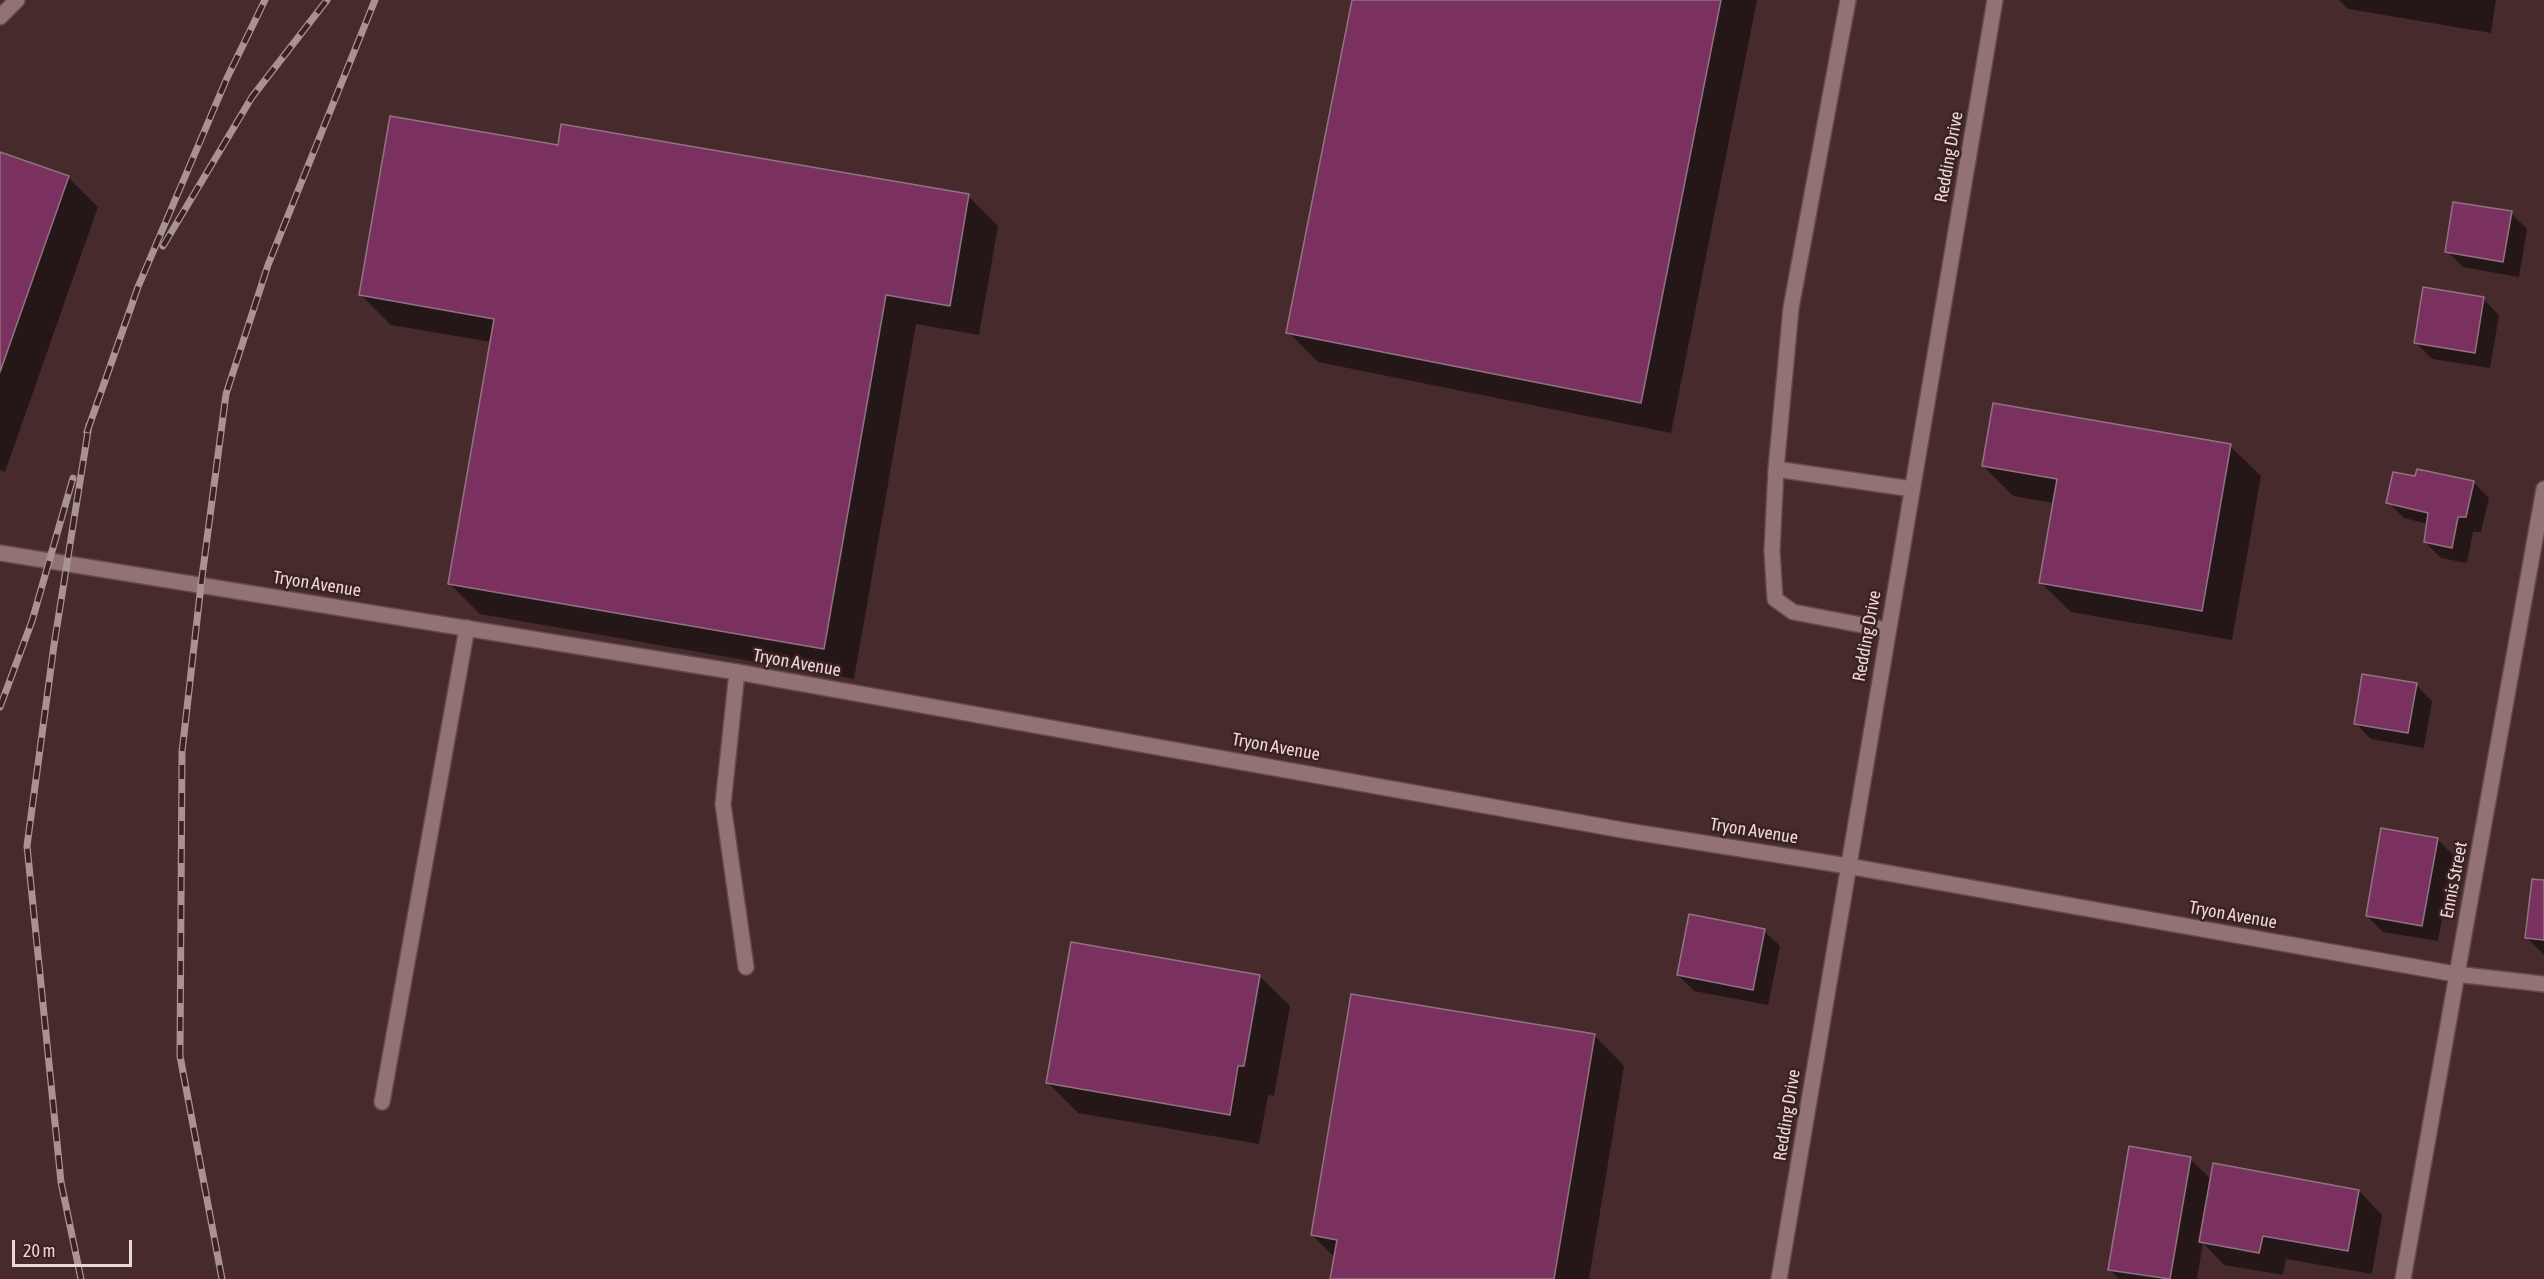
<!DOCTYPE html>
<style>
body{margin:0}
#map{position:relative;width:2544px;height:1279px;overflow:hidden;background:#472b2c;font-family:"Asap Condensed",sans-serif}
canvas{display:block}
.scale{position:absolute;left:12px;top:1240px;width:120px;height:27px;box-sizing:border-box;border:3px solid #ead7d7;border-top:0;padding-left:8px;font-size:18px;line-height:21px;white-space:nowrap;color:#ead7d7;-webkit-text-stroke:4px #3c2123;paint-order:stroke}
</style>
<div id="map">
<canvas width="2544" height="1279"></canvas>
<div class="scale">20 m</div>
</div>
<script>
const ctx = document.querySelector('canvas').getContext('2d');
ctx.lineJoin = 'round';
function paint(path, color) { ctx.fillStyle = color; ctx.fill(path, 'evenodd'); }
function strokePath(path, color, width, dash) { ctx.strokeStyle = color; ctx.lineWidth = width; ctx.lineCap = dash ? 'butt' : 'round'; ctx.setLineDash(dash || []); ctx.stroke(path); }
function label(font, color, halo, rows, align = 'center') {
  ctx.font = font + ' "Asap Condensed",sans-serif'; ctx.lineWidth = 5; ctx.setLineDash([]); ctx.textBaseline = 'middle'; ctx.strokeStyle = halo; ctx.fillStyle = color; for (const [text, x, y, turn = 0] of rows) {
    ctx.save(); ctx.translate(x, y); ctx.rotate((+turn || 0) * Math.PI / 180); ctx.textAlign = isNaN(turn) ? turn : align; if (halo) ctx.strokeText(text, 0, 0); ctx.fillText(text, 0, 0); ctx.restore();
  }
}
const shadow = new Path2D(`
 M1354 0H1757L1671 433 1318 362 1288 332Z
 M2339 0H2496L2491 33 2348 9Z
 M559 147 968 196 998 226 979 335 916 324 854 679 480 614 450 584 491 342 391 325 360 294Z
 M0 153 68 177 98 207 5 472 0 470Z
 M2511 213 2527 229 2519 277 2463 267 2447 251Z
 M2483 299 2499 315 2490 368 2432 359 2416 343Z
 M2230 446 2261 476 2232 640 2071 612 2040 582 2054 503 2013 496 1983 466Z
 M2417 478 2473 482 2489 498 2481 532H2473L2467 563 2441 558 2425 542 2428 524 2404 518 2388 502Z
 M2416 685 2432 701 2424 748 2371 739 2355 723Z
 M2437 839 2453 855 2438 941 2383 932 2367 916Z
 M2544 882V955L2527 938Z
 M1764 931 1780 946 1768 1005 1694 991 1678 975Z
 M1259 976 1290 1006 1274 1096 1268 1095 1259 1144 1078 1113 1047 1082Z
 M1594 1035 1624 1066 1589 1279H1332L1335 1258 1312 1235Z
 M2190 1159 2212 1180 2359 1191 2382 1215 2372 1274 2286 1259 2283 1275 2224 1265 2203 1243 2197 1279H2119L2109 1269Z`);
const building = new Path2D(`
 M1352 0H1721L1641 403 1286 333Z
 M390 116 558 145 561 124 969 194 950 306 886 295 824 649 448 584 494 319 359 295Z
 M0 152 69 176 0 372Z
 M2453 202 2512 211 2503 262 2445 252Z
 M2423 287 2484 297 2475 353 2414 343Z
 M1993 403 2231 444 2202 611 2039 583 2057 479 1982 466Z
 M2417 469 2474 481 2466 517H2458L2452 548 2424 542 2428 513 2386 503 2393 472 2415 476Z
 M2362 674 2417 683 2408 733 2354 724Z
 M2381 828 2438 838 2422 926 2366 916Z
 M2532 879 2544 880V940L2525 938Z
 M1689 914 1765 929 1753 990 1677 975Z
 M1071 942 1260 975 1244 1066H1238L1230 1115 1046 1083Z
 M1351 994 1595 1034 1554 1279H1330L1337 1240 1311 1235Z
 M2129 1146 2191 1157 2170 1279 2108 1270Z
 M2213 1163 2359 1190 2348 1251 2263 1236 2259 1253 2199 1242Z`);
const lane = new Path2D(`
 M1848 0 1791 308 1776 469 1912 489
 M1776 469 1772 551 1775 599 1793 612 1888 630
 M737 672 723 804 746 967
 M382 1102 467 628`);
const street = new Path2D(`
 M0 17 17 0
 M0 553 737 672 1628 831 1848 866 2455 974 2544 984
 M1779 1279 1995 0
 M2403 1279C2448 1015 2498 753 2544 489`);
const rail = new Path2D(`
 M163 246 252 97 327 0
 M87 432 138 287 227 78 265 0
 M0 707 32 621 73 478
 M81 1279 61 1182 27 846 54 645 89 425
 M222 1279 180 1056 182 752 201 585 226 394 268 265 375 0`);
const streetNames = [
 ["Redding Drive",1949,157,-80],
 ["Tryon Avenue",317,584,9],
 ["Redding Drive",1867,636,-80],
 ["Tryon Avenue",797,663,10],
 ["Tryon Avenue",1276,747,10],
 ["Tryon Avenue",1754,831,9],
 ["Ennis Street",2454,880,-79],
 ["Tryon Avenue",2233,915,10],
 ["Redding Drive",1787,1115,-81]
];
paint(shadow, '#0007');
paint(building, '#7b315f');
strokePath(building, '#8f7382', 1.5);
strokePath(lane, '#614a4b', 18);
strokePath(street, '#614a4b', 18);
strokePath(lane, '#927272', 15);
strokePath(street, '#927272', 15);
strokePath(rail, '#a89292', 7);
strokePath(rail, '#3c2123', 4.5, [14]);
label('18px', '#ead7d7', '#3c2123', streetNames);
</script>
